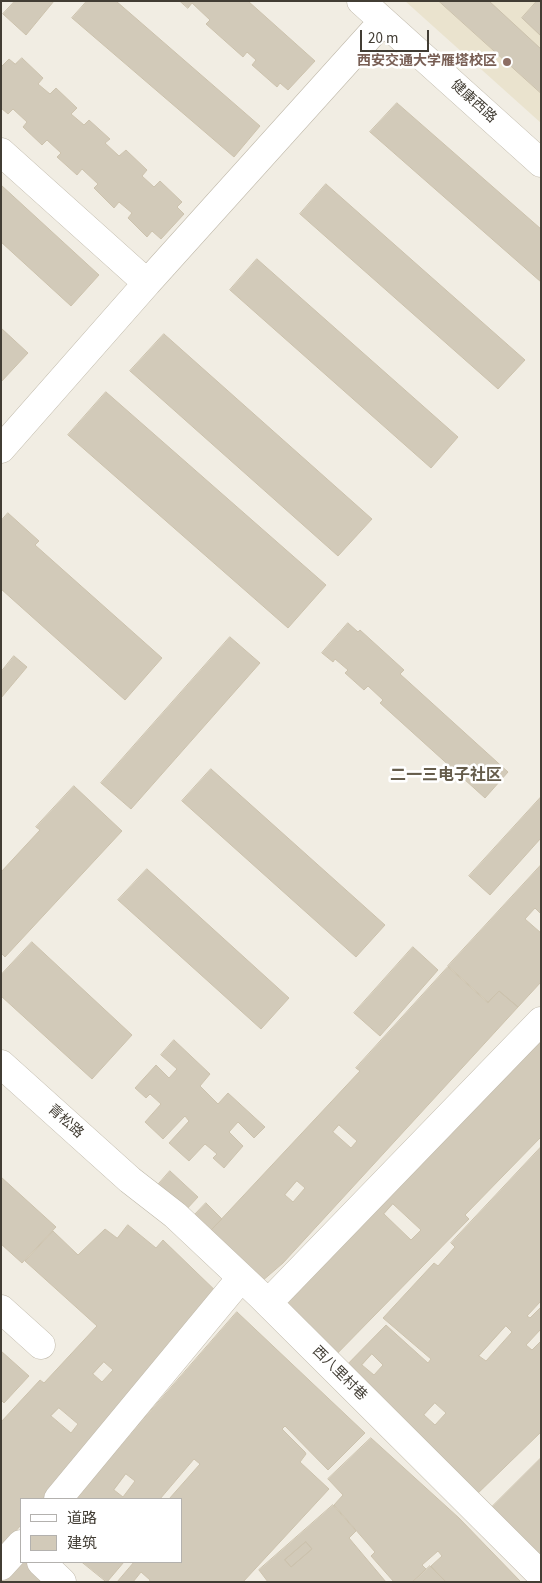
<!DOCTYPE html>
<meta charset="utf-8">
<style>
body{margin:0}
#map{position:relative;width:542px;height:1583px;overflow:hidden;background:#f1ede3;font-family:"Source Sans 3","Noto Sans SC",sans-serif}
canvas{display:block}
.frame{position:absolute;inset:0;border:2px solid #423d34;pointer-events:none}
.legend{position:absolute;left:20px;top:1498px;width:162px;height:65px;box-sizing:border-box;background:#fff;border:1px solid #b3b1ae;margin:0;padding:6px 9px;list-style:none;font-size:15px;color:#423d34}
.legend li{display:flex;align-items:center;gap:10px;height:25px}
.legend b{width:25px;border:1px solid #b3b1ae}
.scale{position:absolute;left:360px;top:30px;width:69px;height:22px;box-sizing:border-box;border:2px solid #423d34;border-top:0;padding-left:6px;font-size:15px;line-height:18px;white-space:nowrap;color:#423d34;-webkit-text-stroke:4px #fff;paint-order:stroke}
</style>
<div id="map">
<canvas width="542" height="1583"></canvas>
<div class="frame"></div>
<ul class="legend">
<li><b style="height:6px;background:#fff"></b>道路</li>
<li><b style="height:14px;background:#d2cab9"></b>建筑</li>
</ul>
<div class="scale">20 m</div>
</div>
<script>
const ctx = document.querySelector('canvas').getContext('2d');
ctx.lineJoin = 'round';
function paint(path, color) { ctx.fillStyle = color; ctx.fill(path, 'evenodd'); }
function strokePath(path, color, width, dash) { ctx.strokeStyle = color; ctx.lineWidth = width; ctx.lineCap = dash ? 'butt' : 'round'; ctx.setLineDash(dash || []); ctx.stroke(path); }
function label(font, color, halo, rows, align = 'center') {
  ctx.font = font + ' "Source Sans 3","Noto Sans SC",sans-serif'; ctx.lineWidth = 5; ctx.setLineDash([]); ctx.textBaseline = 'middle'; ctx.strokeStyle = halo; ctx.fillStyle = color; for (const [text, x, y, turn = 0] of rows) {
    ctx.save(); ctx.translate(x, y); ctx.rotate((+turn || 0) * Math.PI / 180); ctx.textAlign = isNaN(turn) ? turn : align; if (halo) ctx.strokeText(text, 0, 0); ctx.fillText(text, 0, 0); ctx.restore();
  }
}
const education = new Path2D(`
 M405 1H541V123Z`);
const building = new Path2D(`
 M15 1H54L26 35 3 14Z
 M87 1H116L260 126 234 157 72 18Z
 M180 1H248L315 61 288 90 280 83 277 87 252 65 256 60 247 52 243 57 206 24 210 20 192 3 188 8Z
 M439 1H489L541 49V93Z
 M537 1H541V36L522 18Z
 M22 58 43 78 38 84 50 94 56 88 77 108 71 114 84 125 89 120 110 139 105 143 119 156 126 150 147 170 142 176 154 187 160 181 182 202 177 207 184 214 161 239 152 231 147 237 128 218 132 213 119 202 114 208 94 188 98 184 82 169 77 175 57 157 61 153 47 140 42 145 23 127 27 122 13 109 8 114 1 108V67L9 59 15 64Z
 M397 103 541 229V282L370 132Z
 M326 184 525 360 498 389 300 214Z
 M1 185 99 275 71 306 1 242Z
 M257 259 458 437 431 468 230 290Z
 M1 328 28 353 1 382Z
 M164 334 372 519 338 556 130 371Z
 M106 392 326 585 288 628 68 435Z
 M8 513 39 541 35 545 162 658 125 700 1 589V521Z
 M348 623 358 632 360 630 404 670 400 674 508 772 485 798 380 703 383 700 368 686 364 690 345 673 348 670 335 659 333 662 322 653Z
 M230 637 260 663 131 809 101 783Z
 M14 656 27 667 1 698V672Z
 M211 769 385 925 356 957 182 801Z
 M74 786 122 831 5 957 1 953V872L40 830 36 827Z
 M541 797V838L490 895 469 876Z
 M541 865V914L535 908 525 919 541 933V982L518 1007 499 991 488 1002 448 966Z
 M147 869 289 998 261 1029 118 900Z
 M32 942 132 1035 92 1079 1 996V975Z
 M413 947 438 970 380 1036 354 1013Z
 M448 967 488 1003 499 991 518 1007 283 1263 254 1288 199 1243 360 1071 356 1068ZM339 1125 357 1141 351 1148 333 1132ZM297 1181 305 1188 293 1202 285 1195Z
 M541 1008V1137L465 1215 469 1219 326 1365 269 1311ZM393 1204 421 1230 411 1240 384 1214Z
 M174 1040 210 1074 200 1086 218 1104 228 1093 265 1127 254 1138 238 1122 229 1132 243 1146 224 1168 213 1158 217 1154 205 1144 189 1161 169 1143 189 1121 185 1116 163 1139 145 1122 161 1104 150 1094 146 1098 135 1088 156 1065 169 1078 177 1069 161 1055Z
 M541 1147V1301L527 1316 530 1318 541 1307V1329L526 1345 532 1350 541 1341V1432L472 1499 337 1375 386 1325 428 1363 431 1359 383 1318 434 1263 438 1266 455 1247 451 1243ZM506 1326 512 1332 486 1361 479 1356ZM372 1354 383 1365 374 1375 362 1365ZM435 1403 446 1413 435 1425 424 1415Z
 M170 1171 198 1197 185 1211 150 1194Z
 M1 1177 56 1227 22 1263 1 1244Z
 M206 1203 222 1219 200 1241 185 1225Z
 M128 1225 156 1248 163 1240 224 1299 45 1499H21V1525L1 1548V1422L40 1380 44 1383 97 1326 25 1261 53 1231 78 1255 105 1229 117 1238ZM104 1362 113 1370 102 1382 93 1374ZM59 1408 78 1424 71 1433 51 1416Z
 M237 1312 365 1433 328 1470 285 1426 282 1429 305 1452 306 1454 300 1462 329 1489 243 1582H149L150 1580 141 1572 133 1582H117L134 1562H181V1499H169L200 1464 194 1459 160 1499H74ZM126 1474 135 1481 123 1497 114 1490Z
 M1 1351 29 1376 4 1403 1 1400Z
 M371 1438 459 1518 521 1582H446L431 1566 442 1556 438 1551 422 1565 426 1569 412 1582H394L371 1556 375 1552 334 1505 343 1495 328 1479Z
 M541 1458V1571L486 1513Z
 M333 1505 356 1531 349 1538 386 1582H268L259 1570ZM306 1542 312 1549 291 1567 285 1560Z
 M306 1542 312 1549 291 1567 285 1560Z
 M21 1559V1562H37L59 1582H1Z
 M82 1562H124L107 1582Z
 M430 1566 446 1582H413Z`);
const minor = new Path2D(`
 M361 1 541 163
 M1 152 147 283 1 449
 M147 283 383 21
 M1 1064 130 1180 175 1215 261 1296 541 1575
 M268 1303 541 1021
 M1 1309 41 1345
 M58 1499 241 1278
 M41 1562 62 1582
 M1 1566 21 1544`);
const markers = [
 [507,62,5,"#8d6e63"]
];
const educationNames = [
 ["西安交通大学雁塔校区",497,62]
];
const streetNames = [
 ["健康西路",473,102,42],
 ["青松路",65,1122,42],
 ["西八里村巷",339,1374,45]
];
const quarterNames = [
 ["二一三电子社区",446,776]
];
paint(education, '#eae3ce');
paint(building, '#d2cab9');
strokePath(building, '#ccc2ad', 1);
strokePath(minor, '#bfb8a9', 29);
strokePath(minor, '#fff', 28);
for (const [x, y, r, color] of markers) { const dot = new Path2D(); dot.arc(x, y, r, 0, 2 * Math.PI); ctx.fillStyle = color; ctx.fill(dot); strokePath(dot, '#fff', 2); }
label('bold 14px', '#785e54', '#fff', educationNames, 'right');
label('14px', '#423d34', '#fff', streetNames);
label('bold 16px', '#655c4b', '#fff', quarterNames);
</script>
